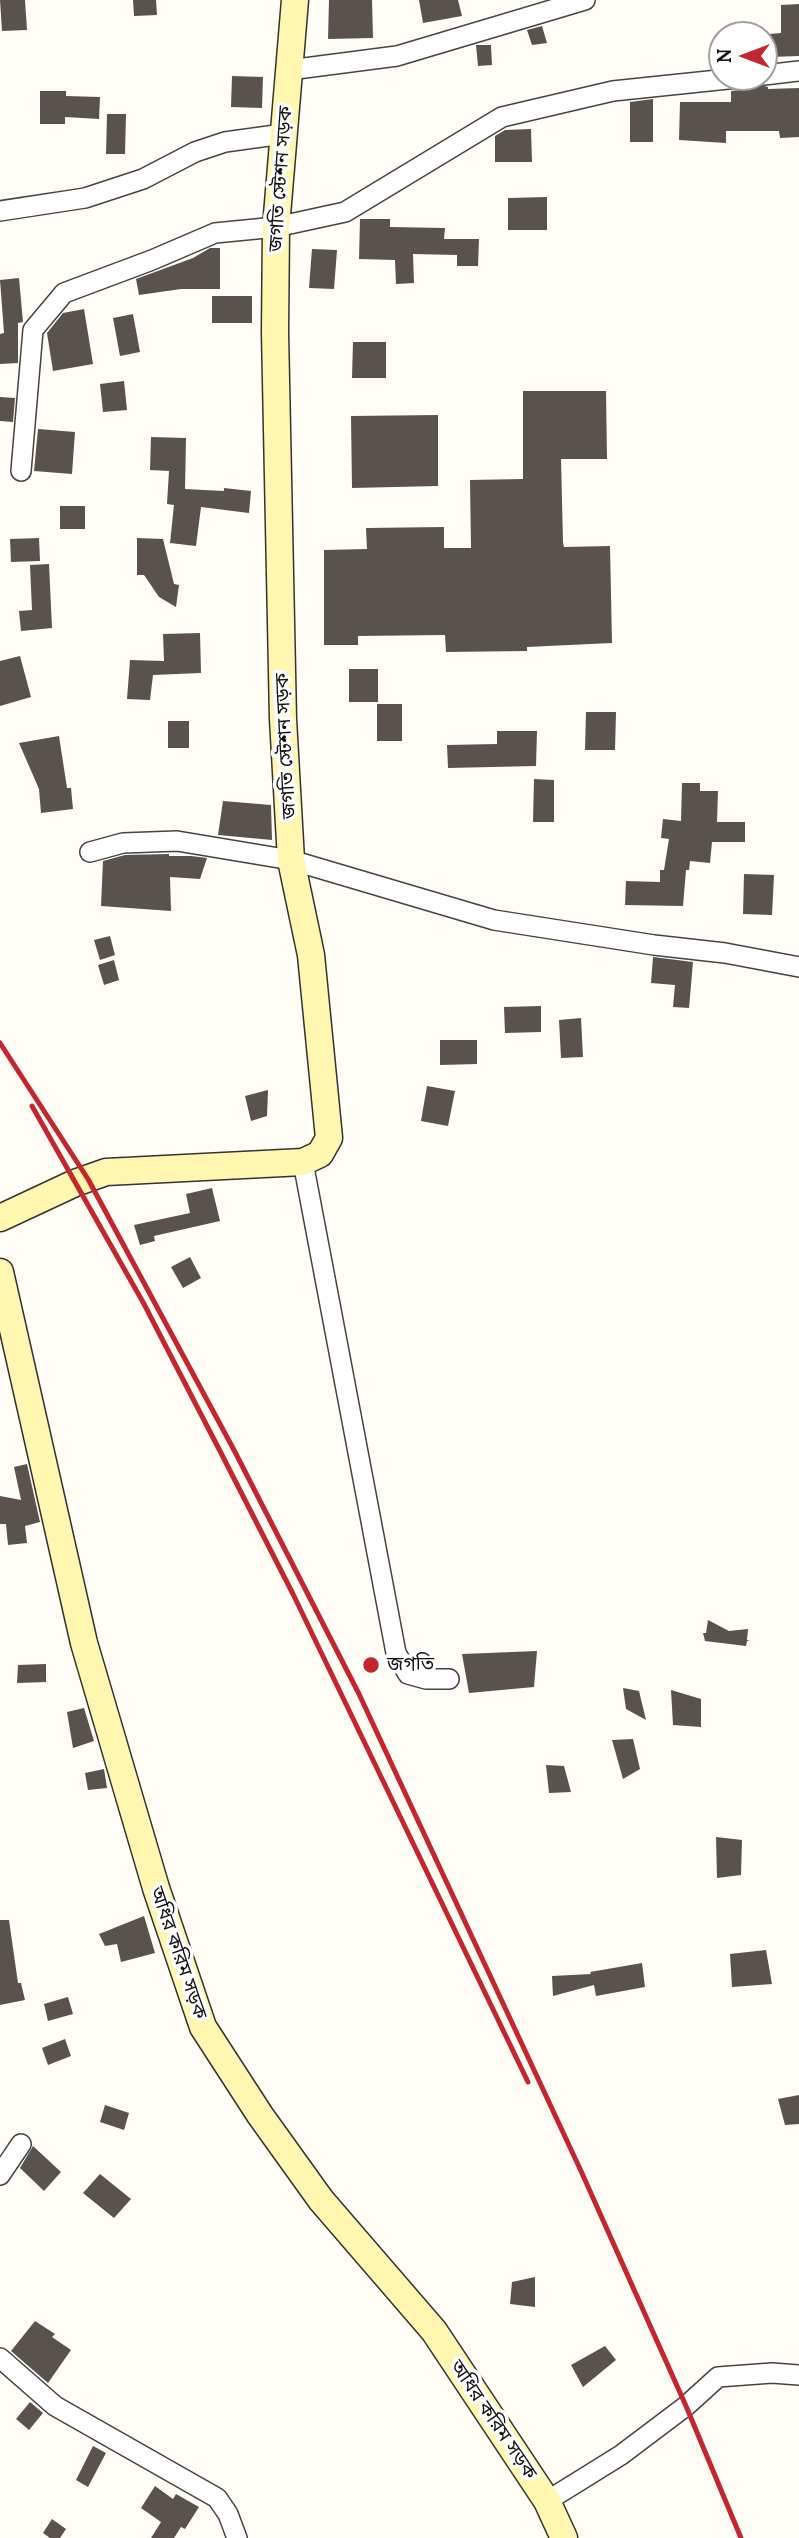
<!DOCTYPE html>
<meta charset="utf-8">
<style>
body{margin:0}
#map{position:relative;width:799px;height:2538px;overflow:hidden;background:#fffdf5;font-family:Lora,serif}
canvas{display:block}
.north{position:absolute;left:708px;top:21px;width:70px;height:70px;box-sizing:border-box;background:#fff;border:2px solid #a0a0a0;border-radius:50%;rotate:270deg;font-size:19px;font-weight:700;line-height:28px;text-align:center;color:#111}
.north::after{content:'';display:block;margin:auto;width:24px;height:32px;background:#c4262e;clip-path:polygon(50% 0,100% 100%,50% 72%,0 100%)}
</style>
<div id="map">
<canvas width="799" height="2538"></canvas>
<div class="north">N</div>
</div>
<script>
const ctx = document.querySelector('canvas').getContext('2d');
ctx.lineJoin = 'round';
function paint(path, color) { ctx.fillStyle = color; ctx.fill(path, 'evenodd'); }
function strokePath(path, color, width, dash) { ctx.strokeStyle = color; ctx.lineWidth = width; ctx.lineCap = dash ? 'butt' : 'round'; ctx.setLineDash(dash || []); ctx.stroke(path); }
function label(font, color, halo, rows, align = 'center') {
  ctx.font = font + ' Lora,"Noto Sans Bengali",serif'; ctx.lineWidth = 7; ctx.setLineDash([]); ctx.textBaseline = 'middle'; ctx.strokeStyle = halo; ctx.fillStyle = color; for (const [text, x, y, turn = 0] of rows) {
    ctx.save(); ctx.translate(x, y); ctx.rotate((+turn || 0) * Math.PI / 180); ctx.textAlign = isNaN(turn) ? turn : align; if (halo) ctx.strokeText(text, 0, 0); ctx.fillText(text, 0, 0); ctx.restore();
  }
}
const building = new Path2D(`
 M0 0H25L27 30 2 31Z
 M133 0H156L157 15 134 16Z
 M329 0H372L373 38 328 39Z
 M419 0H458L462 16 423 23Z
 M799 4V56L770 57 769 34 781 33V5Z
 M542 26 547 43 532 45 527 30Z
 M476 45H491L492 65 478 66Z
 M232 76 263 77 262 108 231 107Z
 M756 84 768 87V89L799 88V137L780 138 779 131H726V143L679 140 680 102H731V91L749 89Z
 M40 91H66V96L100 97 99 119 65 117V124H40Z
 M653 99V142H630V102Z
 M107 114H126L125 154H106Z
 M531 129 532 162H495V136L505 130Z
 M547 197V230H508V198Z
 M360 219H390V227L445 228 444 239H479L478 266H457V255L413 254 414 283 396 284 395 260 359 259Z
 M210 248H220V289H181L139 295 136 279 193 258Z
 M312 249 337 250 334 289 309 288Z
 M19 278 23 322 18 323V363L0 364V334L4 333 0 280Z
 M212 296H252V323H212Z
 M84 309 93 364 53 371 47 333 63 313Z
 M133 314 140 352 120 356 113 318Z
 M353 342H386V378H352Z
 M124 381 127 410 103 412 100 384Z
 M523 391H606L607 459H561L563 542 564 547 610 546 612 643 527 647V651L446 652 445 635 358 636V645H324V550L367 549 366 528 444 527V548H471L470 480 523 479Z
 M0 397 15 398 13 422 0 421Z
 M438 415V486L352 488 351 416Z
 M38 429 75 432 72 474 34 471Z
 M151 437 186 438 185 489 224 491V488L251 491 249 513 201 507 196 546 170 543 174 505 167 504 169 471 150 470Z
 M60 506H85V529H60Z
 M39 538 40 561 11 562 10 539Z
 M137 538 163 539 174 584 179 585 176 607 159 597 144 575H137Z
 M49 564 52 628 21 631 19 611 32 610 30 565Z
 M200 633 201 673 153 675 150 700 127 699 130 660 164 661 163 634Z
 M20 656 31 697 0 706V661Z
 M349 669H378V702H349Z
 M377 704H402V741H377Z
 M586 712H616L615 750H585Z
 M168 721H189V748H168Z
 M497 731H537L536 766 448 768 447 745 497 744Z
 M59 736 67 788H71L73 809 41 813 39 789 19 743Z
 M534 779 554 780V822H533Z
 M682 783H700V791H718L717 822H745V842H712L710 863 690 861 689 870H686L683 906 625 905 626 881 660 882V870H664L669 839 661 838 663 819 681 821Z
 M223 801 271 805 272 840 218 835Z
 M169 854V856H191L207 858 200 879 170 877 171 911 101 906 103 861 125 855Z
 M744 874 774 875 772 915 743 914Z
 M110 936 115 955 100 960 94 940Z
 M653 957 693 962 689 1008 673 1007 675 985 651 983Z
 M114 960 119 980 104 985 98 965Z
 M541 1006V1032L505 1033 504 1007Z
 M581 1018 583 1057 561 1058 559 1020Z
 M440 1040H477V1064L440 1065Z
 M427 1086 455 1091 448 1126 421 1121Z
 M268 1090 267 1116 251 1121 245 1096Z
 M212 1188 220 1221 154 1236 155 1241 140 1245 134 1225 190 1213 186 1194Z
 M190 1257 201 1278 183 1288 171 1267Z
 M27 1464 40 1522 25 1526 27 1543 8 1545 6 1524H0V1496L21 1500 14 1467Z
 M708 1620 729 1631 748 1629 747 1640 750 1641H747L746 1646 705 1641 703 1633H706Z
 M537 1651 534 1687 469 1693 462 1654Z
 M46 1664V1682L17 1683 18 1665Z
 M623 1688 639 1691 646 1720 626 1709Z
 M671 1690 701 1699V1727L673 1725Z
 M84 1708 94 1741 73 1748 67 1712Z
 M633 1739 640 1769 623 1779 612 1740Z
 M546 1765 564 1766 571 1792 549 1793Z
 M104 1769 107 1788 88 1790 85 1773Z
 M716 1837 742 1840 741 1875 717 1878Z
 M144 1916 155 1953 121 1962 117 1944 105 1946 99 1934Z
 M0 1920H9L18 1983H21L25 2000 0 2005Z
 M766 1950 772 1984 732 1987 730 1954Z
 M642 1963 645 1987 596 1996 594 1985 553 1996 552 1976 591 1974 590 1972Z
 M68 1997 73 2014 48 2021 44 2004Z
 M65 2039 71 2056 48 2065 42 2048Z
 M799 2095V2124L785 2125 778 2099Z
 M105 2105 129 2113 124 2130 100 2122Z
 M33 2146 61 2172 44 2191 20 2168Z
 M100 2174 131 2199 114 2218 83 2193Z
 M535 2277V2307L510 2304 512 2282Z
 M35 2321 55 2334 52 2337 71 2350 48 2383 11 2351Z
 M605 2346 616 2360 583 2387 571 2365Z
 M30 2402 43 2413 29 2430 16 2419Z
 M93 2446 106 2453 88 2487 76 2480Z
 M155 2486 173 2499 176 2494 199 2507 185 2529 181 2527 174 2538H151L161 2522 141 2508Z
 M52 2519 66 2529 60 2538H50L43 2533Z`);
const street = new Path2D(`
 M289 70 397 56 585 0
 M764 75 799 71
 M0 211 85 198 143 179 195 152 225 142 283 134
 M21 471 33 330 64 293 152 260 215 233 276 227 345 212 502 117 613 91 747 77
 M90 852 123 843 177 841 291 860 494 920 654 945 725 953 799 967
 M303 1162 396 1653 408 1674 426 1679H449
 M0 2175 21 2144
 M0 2358 55 2406 217 2498 228 2514 237 2538
 M547 2501 621 2455 686 2406 718 2377 772 2373 799 2375`);
const secondary = new Path2D(`
 M0 1218 75 1183 106 1172 303 1162 320 1154 329 1138 311 955 291 860 283 719 275 332 276 227 295 0
 M0 1272 84 1643 156 1888 203 2027 260 2115 321 2200 434 2331 547 2501 564 2538`);
const rail = new Path2D(`
 M0 1043 88 1179 234 1450 359 1694 581 2171 686 2406 741 2538
 M32 1106 144 1304 222 1455 293 1594 528 2082`);
const markers = [
 [371,1665,9,"#c4262e"]
];
const streetNames = [
 ["জগতি স্টেশন সড়ক",281,179,-86],
 ["জগতি স্টেশন সড়ক",286,746,-93],
 ["অধির করিম সড়ক",178,1953,71],
 ["অধির করিম সড়ক",493,2420,56]
];
const poiNames = [
 ["জগতি",387,1665]
];
paint(building, '#5a524d');
strokePath(street, '#444', 22);
strokePath(secondary, '#333', 29);
strokePath(street, '#fff', 19);
strokePath(secondary, '#fff6b0', 26);
strokePath(rail, '#c4262e', 5);
for (const [x, y, r, color] of markers) { const dot = new Path2D(); dot.arc(x, y, r, 0, 2 * Math.PI); ctx.fillStyle = color; ctx.fill(dot); strokePath(dot, '#fff', 2.5); }
label('19px', '#111', '#fff', streetNames);
label('19px', '#111', '#fff', poiNames, 'left');
</script>
